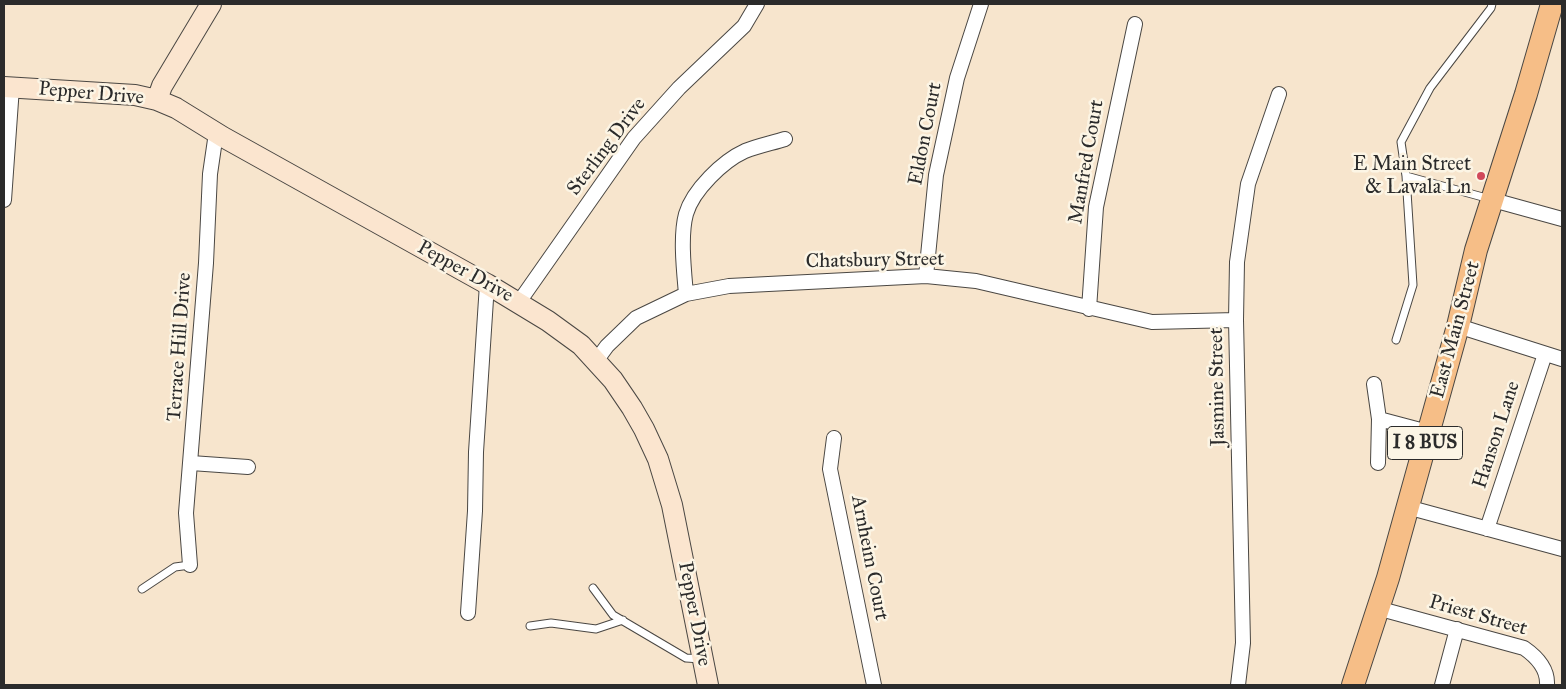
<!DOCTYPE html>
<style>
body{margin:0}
#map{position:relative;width:1566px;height:689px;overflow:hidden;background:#f7e5cd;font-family:"IM FELL Great Primer",serif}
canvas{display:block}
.frame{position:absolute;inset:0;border:5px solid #2b2b2b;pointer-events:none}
</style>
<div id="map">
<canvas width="1566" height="689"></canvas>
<div class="frame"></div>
</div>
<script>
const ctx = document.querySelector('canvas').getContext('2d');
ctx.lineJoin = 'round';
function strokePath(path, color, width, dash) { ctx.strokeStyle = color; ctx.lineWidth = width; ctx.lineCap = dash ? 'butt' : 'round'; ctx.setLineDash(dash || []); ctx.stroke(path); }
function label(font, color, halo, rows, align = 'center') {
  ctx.font = font + ' "IM FELL Great Primer",serif'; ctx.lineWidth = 5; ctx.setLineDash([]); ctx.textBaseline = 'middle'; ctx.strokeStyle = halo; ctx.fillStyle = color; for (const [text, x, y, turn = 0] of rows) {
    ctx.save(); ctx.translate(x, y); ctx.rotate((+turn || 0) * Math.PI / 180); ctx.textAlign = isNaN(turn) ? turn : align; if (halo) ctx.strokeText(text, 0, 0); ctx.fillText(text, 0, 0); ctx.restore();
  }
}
const lane = new Path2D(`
 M1490 199 1406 176 1401 142 1430 88 1491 8 1492 4
 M1396 340 1413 285 1406 176
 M593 588 613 615 686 658 701 659
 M142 589 175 567 190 565
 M530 626 551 623 596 629 623 620`);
const street = new Path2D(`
 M4 200 12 87
 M1493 200 1562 219
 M926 276 936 175 957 78 981 4
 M686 294C684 271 680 236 686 214 693 190 723 161 745 151 758 146 772 143 785 139
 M519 302 634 138 679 88 744 26 757 4
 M1089 309 1096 207 1135 24
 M1458 326 1562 359
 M596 361 607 346 636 318 686 294 729 286 926 276 976 281 1152 322 1236 320
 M1374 384 1379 419 1378 463
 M1379 419 1428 432
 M834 438 830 469 874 685
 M191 463 248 467
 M1407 507 1562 549
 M1487 529 1545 354
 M190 565 186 513 206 263 210 174 216 133
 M1377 608 1524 648C1537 657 1548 669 1547 685
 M468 613 475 511 476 452 487 284
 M1238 685 1243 643 1236 320 1237 262 1248 184 1279 94
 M1442 685 1457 629`);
const secondary = new Path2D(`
 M4 87 135 95 157 100 176 108 223 137 487 284 548 321 581 345 613 380 632 408 644 429 658 459 672 505 708 685
 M157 100 162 86 211 4`);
const primary = new Path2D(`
 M1353 685 1388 578 1458 326 1476 250 1526 94 1552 4`);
const markers = [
 [1481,176,5,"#d1495b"]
];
const shields = [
 [1425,443,75]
];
const shieldNames = [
 ["I 8 BUS",1425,443]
];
const streetNames = [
 ["Pepper Drive",91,94,5],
 ["Eldon Court",926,134,-79],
 ["Sterling Drive",607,147,-53],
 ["Manfred Court",1087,162,-80],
 ["Chatsbury Street",875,261,-1],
 ["Pepper Drive",465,272,29],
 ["East Main Street",1456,330,-75],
 ["Terrace Hill Drive",180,347,-86],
 ["Jasmine Street",1218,387,-91],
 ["Hanson Lane",1497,435,-72],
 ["Arnheim Court",869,558,79],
 ["Pepper Drive",694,614,79],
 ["Priest Street",1478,616,16]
];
const poiNames = [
 ["E Main Street",1471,165],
 ["& Lavala Ln",1471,188]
];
strokePath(lane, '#4a4743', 9);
strokePath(street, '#4a4743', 16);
strokePath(secondary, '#4a4743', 22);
strokePath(primary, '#4a4743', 24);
strokePath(lane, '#fff', 7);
strokePath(street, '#fff', 14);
strokePath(secondary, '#fbe5cf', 20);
strokePath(primary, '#f6be87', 22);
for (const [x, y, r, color] of markers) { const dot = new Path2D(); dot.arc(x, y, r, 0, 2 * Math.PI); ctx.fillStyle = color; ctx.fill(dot); strokePath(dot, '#fcf5e5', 2); }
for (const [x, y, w] of shields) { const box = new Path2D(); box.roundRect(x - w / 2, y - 16.5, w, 33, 4); ctx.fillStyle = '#fcf5e5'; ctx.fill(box); strokePath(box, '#2b2b2b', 1); }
label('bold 19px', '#2b2b2b', null, shieldNames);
label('20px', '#2b2b2b', '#fcf5e5', streetNames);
label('20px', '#2b2b2b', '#fcf5e5', poiNames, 'right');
</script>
